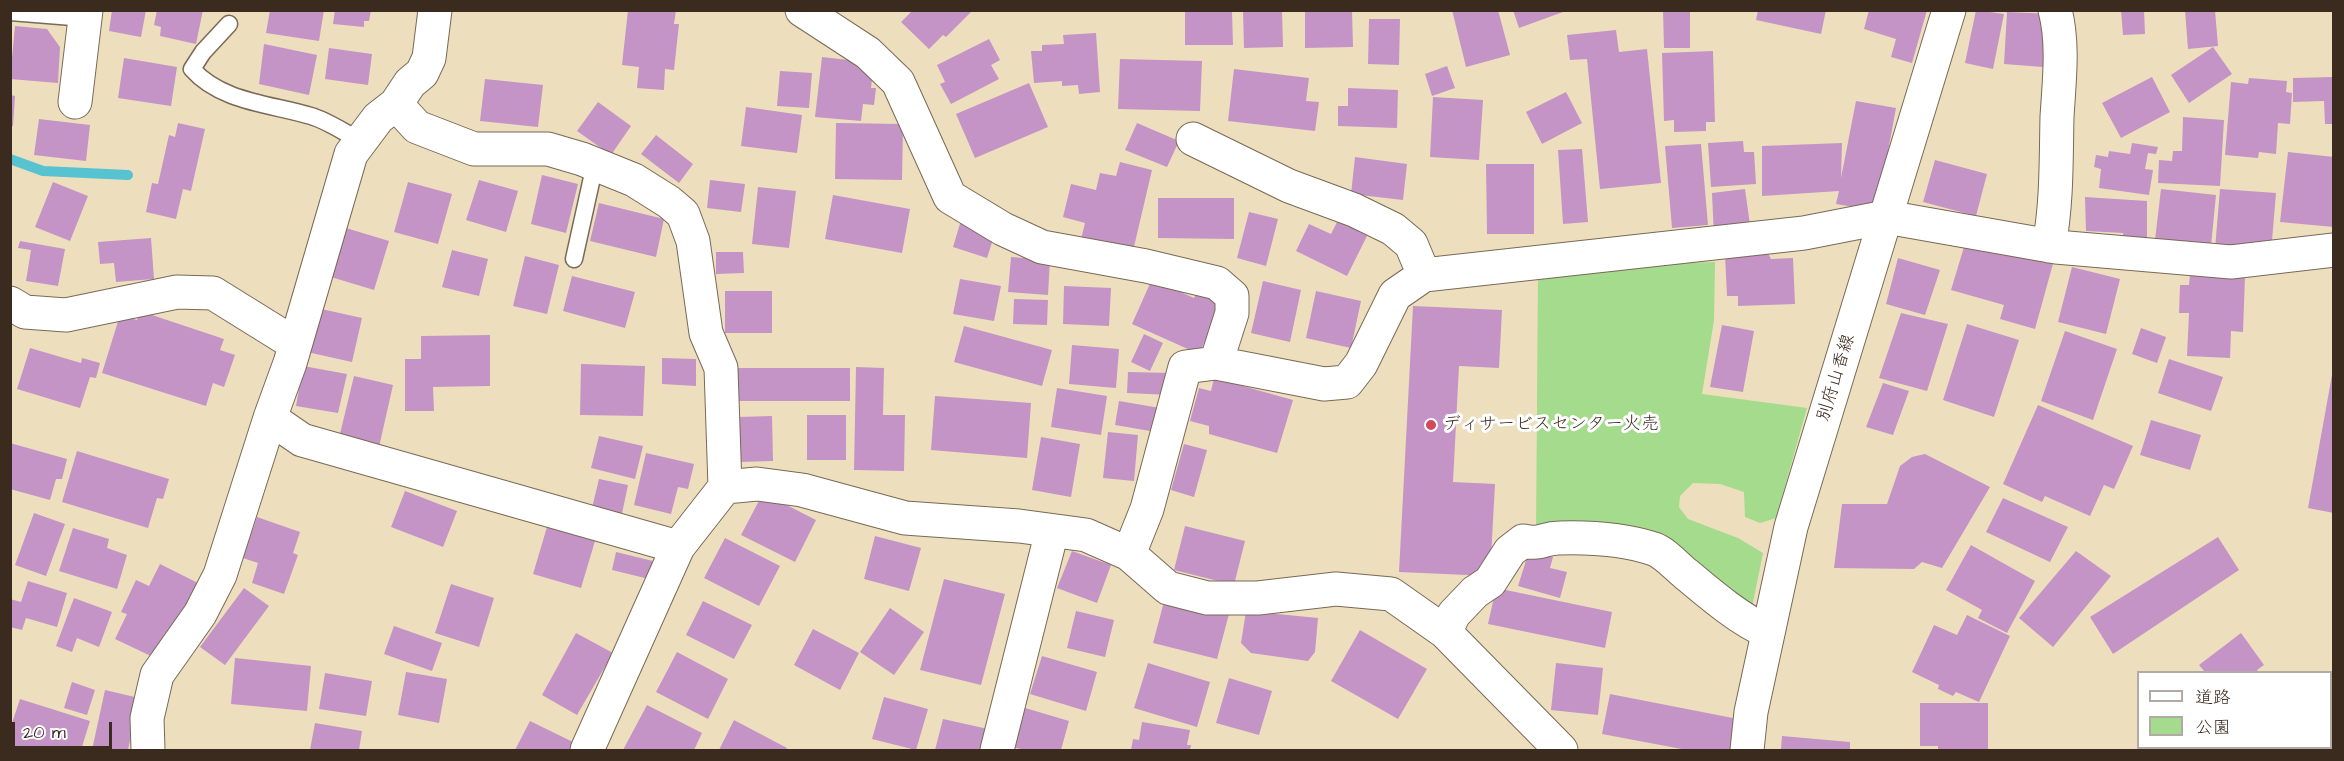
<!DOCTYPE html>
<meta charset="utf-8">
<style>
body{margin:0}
#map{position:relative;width:2344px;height:761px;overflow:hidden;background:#eddfbe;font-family:"Architects Daughter","Klee One",sans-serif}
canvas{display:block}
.frame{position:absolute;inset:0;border:12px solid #3b2a1e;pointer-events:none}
.legend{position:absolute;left:2137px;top:671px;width:195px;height:78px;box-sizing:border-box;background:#fff;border:2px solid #b1aaa5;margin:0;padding:8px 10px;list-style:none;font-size:18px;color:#3b2a1e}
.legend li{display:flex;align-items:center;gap:12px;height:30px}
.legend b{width:30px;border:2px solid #b1aaa5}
.scale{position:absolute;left:12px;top:722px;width:100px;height:27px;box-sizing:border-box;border:3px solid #3b2a1e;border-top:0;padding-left:8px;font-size:18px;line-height:21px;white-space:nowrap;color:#3b2a1e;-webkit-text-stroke:4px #fff;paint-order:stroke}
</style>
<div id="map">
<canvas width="2344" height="761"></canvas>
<div class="frame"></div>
<ul class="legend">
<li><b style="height:8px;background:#fff"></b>道路</li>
<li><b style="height:16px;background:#a4db8c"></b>公園</li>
</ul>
<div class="scale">20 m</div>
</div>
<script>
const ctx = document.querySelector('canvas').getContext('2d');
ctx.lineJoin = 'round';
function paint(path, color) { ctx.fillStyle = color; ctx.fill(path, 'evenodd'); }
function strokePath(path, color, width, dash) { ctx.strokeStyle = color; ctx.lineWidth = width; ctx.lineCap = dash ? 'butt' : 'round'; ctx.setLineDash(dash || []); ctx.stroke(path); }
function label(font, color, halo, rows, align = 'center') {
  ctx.font = font + ' "Architects Daughter","Klee One",sans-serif'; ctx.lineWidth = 6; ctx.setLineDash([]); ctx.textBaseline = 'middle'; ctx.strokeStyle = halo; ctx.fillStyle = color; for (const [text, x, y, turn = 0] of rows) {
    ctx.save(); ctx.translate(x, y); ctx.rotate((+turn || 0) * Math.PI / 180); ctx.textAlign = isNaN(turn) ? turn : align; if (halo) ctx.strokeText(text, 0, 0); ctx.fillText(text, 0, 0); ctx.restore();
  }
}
const green = new Path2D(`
 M1715 262 1714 320 1702 394 1807 408 1776 518 1760 523 1745 517 1744 492 1720 484 1693 483 1680 496 1679 507 1688 519 1738 538 1763 553 1750 617 1652 538 1536 537 1538 268Z`);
const stream = new Path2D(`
 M10 159 43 171 128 175`);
const building = new Path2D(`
 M112 10H146L141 37 109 31Z
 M157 10H203L196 44 160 36 161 27 154 25Z
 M270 10H324L319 41 266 33Z
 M335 10H371L369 21H364V27L333 24Z
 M628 10H676L674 24H679L674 70 665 69 664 90 637 88 639 67 622 65Z
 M913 10H969L971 12 946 37 943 35 929 49 901 22Z
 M1185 10 1232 11 1233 45H1185Z
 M1243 10H1282L1283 47 1244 48Z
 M1320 10H1352L1353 47 1305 48V11Z
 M1452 10H1498L1510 55 1466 67Z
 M1513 10H1563V12L1519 28Z
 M1663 10H1690V48H1664Z
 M1758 10H1826L1821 34 1756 20Z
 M1869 10H1927L1912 63 1891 57 1896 39 1864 29Z
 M1976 10 2004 14 1993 69 1965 63Z
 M2121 10H2144L2145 34 2123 35Z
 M2185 10H2215L2218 46 2188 49Z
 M2007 12 2053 14 2044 41 2043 67 2004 64Z
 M1369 19H1400L1399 65 1368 64Z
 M15 26 47 29 60 47 58 83 10 79Z
 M1616 30 1619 52 1647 49 1661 183 1600 189 1587 59 1570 60 1567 35Z
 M1096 33 1100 92 1079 94 1078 85 1062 86V81L1034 83 1031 51H1042V45L1064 44 1063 35Z
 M989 39 1000 60 991 65 999 79 951 104 940 84 945 82 937 65Z
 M264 44 317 55 309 95 259 84Z
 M2213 47 2232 74 2189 103 2171 75Z
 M329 48 372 54 368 85 325 79Z
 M1713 51 1715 122H1706V131L1674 132V120L1664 121 1662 53Z
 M822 57 874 63 871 88H876L874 105 863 104 861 121 815 117Z
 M124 58 177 67 171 106 118 98Z
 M1120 59 1202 61 1200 111 1118 109Z
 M1447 66 1455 88 1432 96 1425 74Z
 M1234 69 1309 78 1306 101 1319 102 1315 131 1228 121Z
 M780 71 812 73 809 108 777 106Z
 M2152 77 2170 112 2121 138 2102 103Z
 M2334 77V124H2325L2324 101 2293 102V78Z
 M2249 78 2287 81 2286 92 2292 93 2290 124 2278 123 2276 154 2259 152 2258 158 2225 155 2231 82 2248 84Z
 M485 79 543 85 538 127 480 121Z
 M1029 83 1048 127 975 158 956 114Z
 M1348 88 1398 90 1397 128 1338 126V106H1348Z
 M1566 92 1582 123 1542 144 1526 112Z
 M10 95 15 96 13 126H10Z
 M1433 97 1483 100 1479 160 1430 157Z
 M1856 101 1896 108 1877 211 1836 204 1839 191 1762 196V146L1842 143 1841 178Z
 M598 102 631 126 611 155 577 131Z
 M746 107 802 115 797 153 741 146Z
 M2183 117 2224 120 2220 186 2158 183 2159 160 2172 161 2173 151H2182Z
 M39 119 90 125 86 161 34 155Z
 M178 123 205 129 191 191 183 189 176 219 146 212 152 183 158 184 169 135 175 137Z
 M836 123 903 124 902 180 835 179Z
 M1137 123 1179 141 1167 167 1125 150Z
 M656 135 693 164 679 183 641 154Z
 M1743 141 1744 152H1754L1756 184 1711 187 1708 143Z
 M2132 143 2158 147 2156 154 2148 153 2145 169 2153 170 2149 195 2099 188 2101 169 2094 167 2096 155 2108 157 2109 151 2130 154Z
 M1701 144 1708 225 1672 228 1665 146Z
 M1582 149 1588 222 1563 224 1558 150Z
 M2288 152 2334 157V227L2280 222Z
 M1355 157 1407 164 1403 200 1351 194Z
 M1935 160 1987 174 1976 216 1923 202Z
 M1120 162 1152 170 1133 251 1081 239 1085 223 1063 217 1071 184 1096 190 1100 173 1116 176Z
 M1486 164H1534V234H1487Z
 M542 175 578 184 566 233 531 224Z
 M479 180 518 191 506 232 466 220Z
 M710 180 745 184 741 212 707 208Z
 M53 182 88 196 70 241 35 227Z
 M408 182 452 194 438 244 394 232Z
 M758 187 796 191 789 248 752 244Z
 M1745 189 1751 232 1714 237 1712 193Z
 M2161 189 2216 195 2211 246 2155 240Z
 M2220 189 2276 193 2271 253 2215 249Z
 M833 195 910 209 902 253 825 239Z
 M2085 197 2147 201V248L2123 247V233L2086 231Z
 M1158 198H1234V239L1158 238Z
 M599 203 664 219 656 257 590 241Z
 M1249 212 1278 219 1266 266 1237 258Z
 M962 217 997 227 987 258 953 247Z
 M1338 220 1367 236 1347 276 1296 251 1309 224 1331 234Z
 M346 228 389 241 374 290 331 277Z
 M1967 237 2054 260 2035 329 2000 319 2004 305 1951 290Z
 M151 238 154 279 116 282 114 263 100 264 98 242Z
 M20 241 65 249 58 286 26 281 31 250 18 248Z
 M452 250 488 259 479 296 442 287Z
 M716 252H743L744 273 716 274Z
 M1768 253 1771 259 1793 258 1795 304 1738 306V296H1727L1725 255Z
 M525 256 559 265 547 314 513 306Z
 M1011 257 1050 260 1048 295 1008 292Z
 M1898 258 1940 270 1925 315 1886 304Z
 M2072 267 2120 279 2106 334 2058 322Z
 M2190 274 2245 276 2243 332 2231 331 2230 358 2187 356 2189 313H2179L2180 285H2189Z
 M572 276 635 292 625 328 563 311Z
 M960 279 1001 286 994 321 953 314Z
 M1152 279 1194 298 1197 292 1222 303 1199 354 1132 324Z
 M1263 281 1301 290 1290 342 1251 333Z
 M1064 286 1111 288 1109 326 1063 324Z
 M725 291H772V333H725Z
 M1316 291 1361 301 1351 348 1306 338Z
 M1014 299 1048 300 1047 325 1013 324Z
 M1413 306 1502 310 1499 368 1459 366 1453 482 1495 484 1490 576 1399 572Z
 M317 308 362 318 352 362 307 352Z
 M140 311 224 339 220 350 235 355 224 387 213 383 206 406 102 373 120 315 137 320Z
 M1901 313 1948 324 1927 391 1879 378Z
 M1967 324 2019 340 1994 417 1943 400Z
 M1722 325 1754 331 1743 392 1710 387Z
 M964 326 1052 350 1042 386 954 362Z
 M2141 328 2166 337 2157 363 2132 354Z
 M2065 331 2117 349 2093 420 2041 401Z
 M1144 334 1163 343 1150 371 1131 362Z
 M490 335V386L433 387 434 411H405V359H421V336Z
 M1072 345 1119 349 1116 388 1069 384Z
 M30 348 81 363 82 358 100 363 96 378 90 377 80 408 17 389Z
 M662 358 696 359V386L662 384Z
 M2169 359 2223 377 2211 411 2158 393Z
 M581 364 645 366 643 416 580 415Z
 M303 366 347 374 338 413 296 406Z
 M856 367 884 368 883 415H905L904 471 854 470Z
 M738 368H850V401H738Z
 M1128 372 1171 373 1170 395 1127 393Z
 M2332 375H2334V513L2308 508Z
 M354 376 393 385 379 447 339 438Z
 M1214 378 1293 400 1277 453 1209 434V426L1190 421 1199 388 1211 391Z
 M1883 383 1909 391 1893 435 1866 427Z
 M1057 388 1107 396 1101 435 1051 427Z
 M935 396 1031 403 1027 458 931 450Z
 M1119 401 1160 408 1156 432 1115 425Z
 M2038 405 2133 446 2114 489 2104 485 2090 516 2045 496 2042 502 2003 484Z
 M807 415H846V460H807Z
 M772 416 773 461 738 462V417Z
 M2151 420 2201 435 2190 470 2140 455Z
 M1108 432 1138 435 1134 481 1103 478Z
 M599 436 643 446 635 479 591 468Z
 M1041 437 1080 444 1071 497 1032 490Z
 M10 443 67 459 62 479H56L50 500 10 489Z
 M1184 444 1207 450 1194 497 1171 490Z
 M77 451 169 479 163 499 157 498 148 528 62 502Z
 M646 453 694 464 688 489 678 487 671 514 634 505Z
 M1925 454 1990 487 1942 568 1922 562 1914 569 1834 568 1842 504H1887L1900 466 1912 457Z
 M599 479 628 485 620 523 590 516Z
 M405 491 457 511 443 547 391 527Z
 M763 493 816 520 795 562 741 535Z
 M2003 498 2068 527 2050 562 1986 532Z
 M34 513 65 524 46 576 15 565Z
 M257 517 300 532 293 553 298 555 284 594 252 583 258 563 243 558Z
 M1185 526 1245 541 1234 585 1174 570Z
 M547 527 595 541 581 588 533 574Z
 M73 528 109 539 107 548 127 555 117 589 59 571Z
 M875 536 921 548 909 591 864 579Z
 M2218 537 2239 570 2113 654 2090 617Z
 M725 538 780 566 759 606 704 578Z
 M1971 545 2035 581 2007 633 1978 618 1982 610 1946 590Z
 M1072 551 1111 565 1097 603 1057 588Z
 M1529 551 1553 557 1550 568 1567 572 1560 598 1518 586Z
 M2076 551 2111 576 2053 647 2019 618Z
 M616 552 653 561 649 579 612 570Z
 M160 564 200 584 174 637 165 633 153 657 115 639 127 614 121 612 136 580 149 586Z
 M944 579 1005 594 981 685 920 670Z
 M28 581 67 593 57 627 26 618 22 630 10 627V599L21 602Z
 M451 584 494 598 479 647 435 633Z
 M244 588 269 606 225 665 200 647Z
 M1496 588 1612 612 1605 648 1488 624Z
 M74 598 112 612 99 647 77 638 72 652 56 646Z
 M1165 598 1229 614 1217 659 1153 643Z
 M703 601 752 625 734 659 686 635Z
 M890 608 924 632 894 675 860 652Z
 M1076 611 1114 620 1105 657 1067 648Z
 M1246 611 1318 618 1315 652 1308 661 1251 653 1241 643Z
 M1967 615 2010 636 1979 702 1956 692 1953 696 1938 689 1939 685 1912 672 1934 625 1957 635Z
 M394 626 442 643 432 671 384 654Z
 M813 629 859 653 840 690 794 665Z
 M1360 630 1427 669 1398 719 1331 681Z
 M576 633 613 653 577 715 542 695Z
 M2241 633 2264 665 2257 670 2259 672H2205L2199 665Z
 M677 652 728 679 708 719 656 692Z
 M1042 656 1097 672 1086 711 1030 694Z
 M235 658 311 666 307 711 231 704Z
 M1148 663 1210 682 1197 727 1134 708Z
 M1556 663 1603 668 1598 715 1551 710Z
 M406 672 447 679 439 723 398 715Z
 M325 673 372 681 366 716 319 709Z
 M1229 678 1272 691 1259 735 1216 723Z
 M72 682 95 690 87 715 64 708Z
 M105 690 139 698 128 750H92Z
 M1610 694 1738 719 1731 750H1687L1602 734Z
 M884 697 928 709 916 750 872 739Z
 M20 699 90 721 81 750H10V729Z
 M1920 703H1988V750H1938V746H1920Z
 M647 705 702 733 694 750H623Z
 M1022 707 1069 721 1061 750H1026L1011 747Z
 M943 719 988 729 982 750H935Z
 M734 720 787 748 786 750H719Z
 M530 721 575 743 571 750H515Z
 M1142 722 1190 730 1187 745H1191L1190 750H1131L1133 739 1139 740Z
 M315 723 362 731 359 750H310Z
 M1782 736 1850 742V750H1781Z
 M2267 748H2310L2311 750H2268Z`);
const lane = new Path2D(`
 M10 12 85 18
 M229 24 203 52 192 69C221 102 271 104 311 116 328 121 345 133 361 141
 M574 259 595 164`);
const street = new Path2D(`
 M802 10 868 53 898 82 950 197 1003 229 1042 247 1146 266 1217 283 1232 296V313L1216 363
 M75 102 86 10
 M396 104 417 127 474 149H548L582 159 634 180 669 202 683 214 693 241 706 333 721 368 725 487
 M1193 139 1289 186 1354 210 1393 229 1411 244 1424 275
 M2049 246C2057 203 2056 160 2057 117 2059 83 2064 44 2055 10
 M10 303 25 312 66 315 177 292 213 293 295 344
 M270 418 302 440 678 547 725 487 757 484 802 490 905 518 1019 526 1086 535 1129 554 1168 588 1207 598H1258L1336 589 1391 594 1445 632 1561 750
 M1129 554 1147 509 1185 367 1216 363 1324 384 1347 382 1361 364 1395 295 1424 275 1804 233 1886 217 2056 247 2231 262 2334 250
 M1445 632 1454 614 1475 592 1490 582 1510 551 1523 541C1543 545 1543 538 1559 538 1590 537 1623 539 1654 549 1665 553 1677 567 1686 574 1711 595 1739 619 1768 632
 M2330 713 2334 715
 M148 750 147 718 157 675 200 614 220 575 270 418 290 363 351 154 378 118 396 104 410 83 422 73 429 58 435 10
 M587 750 678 547
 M997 750 1052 531`);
const secondary = new Path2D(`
 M1747 750 1751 712 1791 527 1949 10`);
const markers = [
 [1431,425,6,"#d1495b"]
];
const streetNames = [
 ["別府山香線",1837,378,-73]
];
const poiNames = [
 ["ディサービスセンター火売",1443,425]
];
paint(green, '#a4db8c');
strokePath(stream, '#57c3d1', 10);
paint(building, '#c494c6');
strokePath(lane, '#796956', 19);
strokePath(street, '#796956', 35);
strokePath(secondary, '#796956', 35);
strokePath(lane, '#fff', 16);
strokePath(street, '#fff', 33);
strokePath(secondary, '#fff', 33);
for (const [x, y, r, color] of markers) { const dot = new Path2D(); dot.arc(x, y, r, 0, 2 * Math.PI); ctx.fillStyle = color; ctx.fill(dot); strokePath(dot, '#fff', 2); }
label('18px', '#3b2a1e', '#fff', streetNames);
label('18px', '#3b2a1e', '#fff', poiNames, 'left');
</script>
